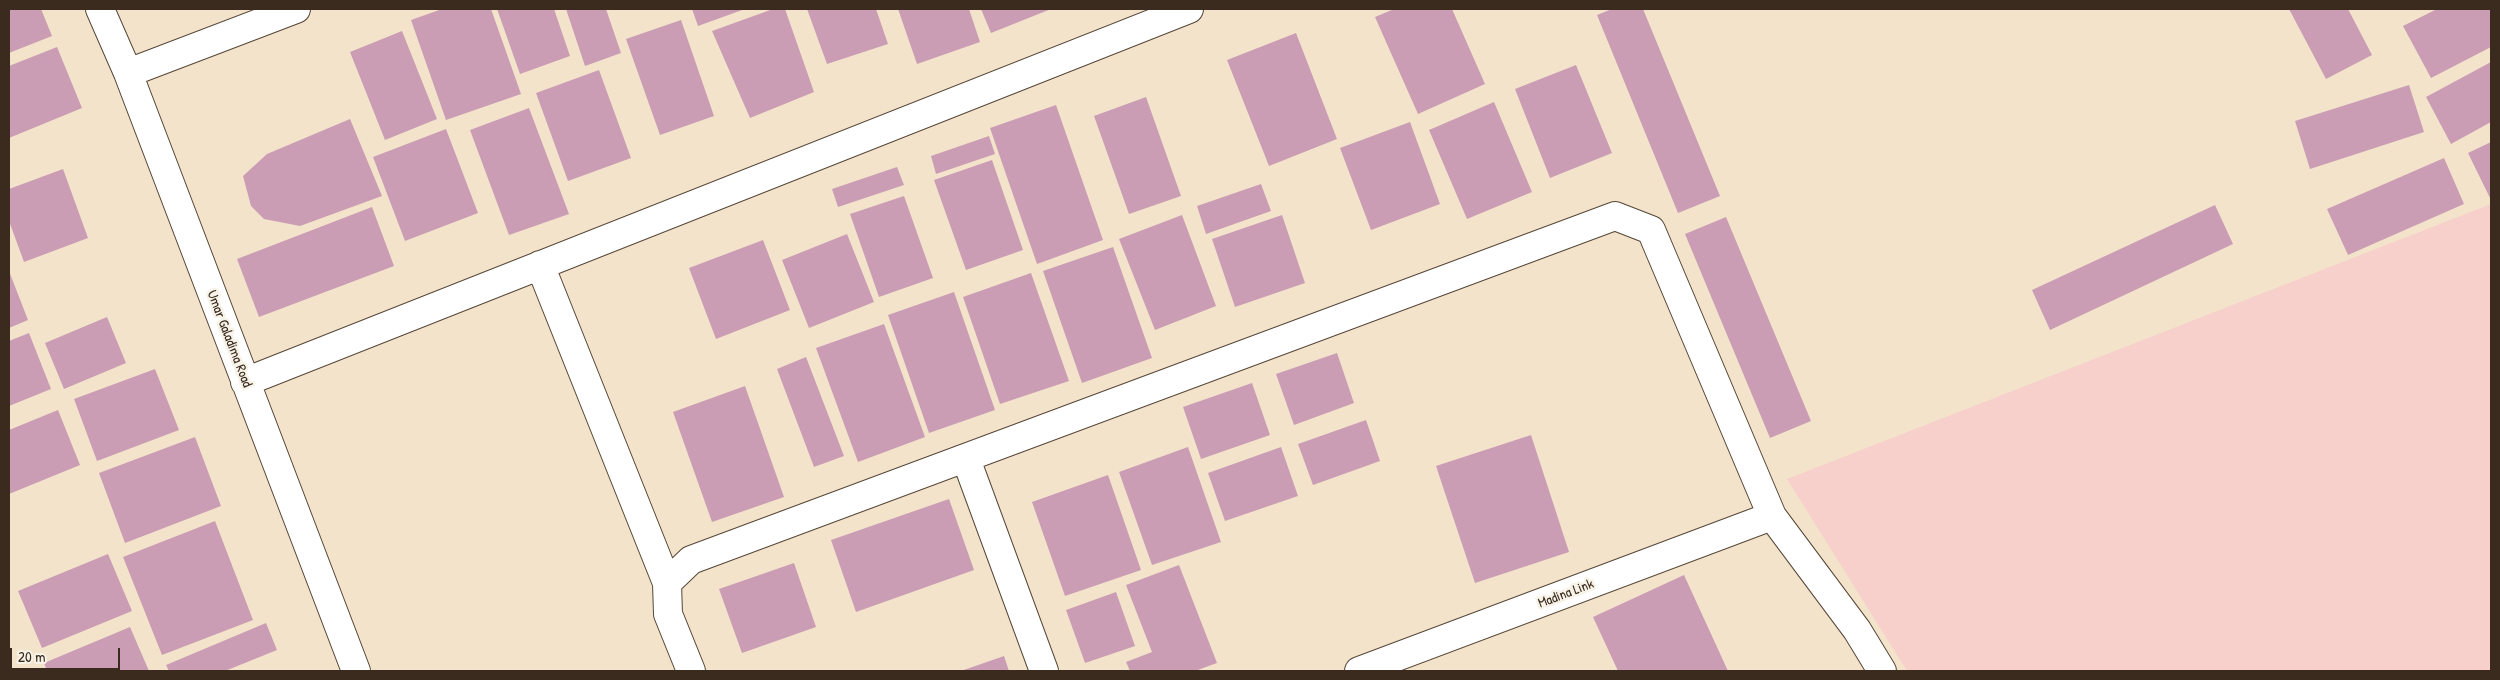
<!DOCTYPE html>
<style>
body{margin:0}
#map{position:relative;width:2500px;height:680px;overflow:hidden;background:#f2e3ca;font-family:"Patrick Hand",sans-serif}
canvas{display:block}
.frame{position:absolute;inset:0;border:10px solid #3b2a1e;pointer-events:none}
.scale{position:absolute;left:10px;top:648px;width:110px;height:22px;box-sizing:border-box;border:2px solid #3b2a1e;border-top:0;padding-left:6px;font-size:15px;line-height:18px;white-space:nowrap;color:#3b2a1e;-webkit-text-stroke:4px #f7f3e8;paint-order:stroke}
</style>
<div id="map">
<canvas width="2500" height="680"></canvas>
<div class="frame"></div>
<div class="scale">20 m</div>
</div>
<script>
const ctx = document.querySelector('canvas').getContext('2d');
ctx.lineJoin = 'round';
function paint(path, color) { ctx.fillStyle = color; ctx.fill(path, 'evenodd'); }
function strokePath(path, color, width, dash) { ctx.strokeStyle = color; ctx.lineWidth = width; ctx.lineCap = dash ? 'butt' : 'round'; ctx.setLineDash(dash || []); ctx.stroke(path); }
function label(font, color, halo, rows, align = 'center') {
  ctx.font = font + ' "Patrick Hand",sans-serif'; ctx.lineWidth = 5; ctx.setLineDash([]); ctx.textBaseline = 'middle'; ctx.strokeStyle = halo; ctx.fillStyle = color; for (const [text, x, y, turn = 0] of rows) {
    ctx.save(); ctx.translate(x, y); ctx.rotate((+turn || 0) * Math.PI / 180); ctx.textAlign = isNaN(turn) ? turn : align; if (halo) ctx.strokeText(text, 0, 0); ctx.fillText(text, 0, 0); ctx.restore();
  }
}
const built = new Path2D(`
 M2491 204V671H1907L1787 479Z`);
const building = new Path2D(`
 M9 9H41L52 36 9 53Z
 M442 9H491L521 94 446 120 411 20Z
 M497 9H554L570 56 520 74Z
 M566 9H606L621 53 585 66Z
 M692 9H745L698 26Z
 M773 9H785L814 92 750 118 712 31Z
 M807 9H876L888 44 827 64Z
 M898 9H969L980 42 917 64Z
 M981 9H1051L991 33Z
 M1394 9H1452L1485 84 1418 114 1375 17Z
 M1612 9H1643L1720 196 1678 213 1597 15Z
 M2289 9H2348L2372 55 2326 79Z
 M2437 9H2491V47L2431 78 2403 26Z
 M681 20 714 116 660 135 626 39Z
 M402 31 437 119 385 140 350 52Z
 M1296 33 1337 139 1269 166 1227 60Z
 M57 47 82 108 9 138V66Z
 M2491 62V122L2451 144 2426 97Z
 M1576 65 1612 153 1550 178 1515 89Z
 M599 70 631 158 568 181 536 93Z
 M2409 85 2424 132 2310 169 2295 121Z
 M1146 97 1181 196 1129 214 1094 116Z
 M1494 102 1532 192 1467 219 1429 130Z
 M1056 105 1103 240 1037 264 990 128Z
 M529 108 569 214 509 235 470 130Z
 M350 119 382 196 300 226 264 219 251 206 243 176 267 154Z
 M1410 122 1440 204 1371 230 1340 148Z
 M446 129 478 213 405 241 373 157Z
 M989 136 995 154 936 174 931 156Z
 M2491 142V200L2468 153Z
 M2444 158 2464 204 2348 255 2327 209Z
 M992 160 1023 250 966 270 934 180Z
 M897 167 904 185 838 207 832 189Z
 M63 169 88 238 24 262 9 221V189Z
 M1261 184 1271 211 1206 234 1197 206Z
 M904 196 933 278 879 297 850 214Z
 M2215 205 2233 244 2050 330 2032 290Z
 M372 207 394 266 259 317 237 259Z
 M1182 215 1216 306 1155 330 1119 239Z
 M1282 215 1305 283 1235 307 1212 239Z
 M1726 217 1811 421 1770 438 1685 234Z
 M847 234 874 302 809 328 782 260Z
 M763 240 790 310 716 339 689 268Z
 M1113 247 1152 358 1082 383 1043 271Z
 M9 271 28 320 9 328Z
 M1031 273 1069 381 1000 404 963 297Z
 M954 292 995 410 929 433 888 315Z
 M107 317 126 363 64 389 45 343Z
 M884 324 925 437 858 462 816 348Z
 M29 333 51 389 9 406V341Z
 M1337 353 1354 403 1294 425 1276 374Z
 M806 357 844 456 814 467 777 369Z
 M155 369 179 430 97 461 74 399Z
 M1252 383 1270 435 1201 459 1183 407Z
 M745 386 784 497 712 522 673 412Z
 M58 410 80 465 9 494V430Z
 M1366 420 1380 461 1313 485 1298 444Z
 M1531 435 1569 552 1475 583 1436 466Z
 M195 437 221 506 125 543 99 473Z
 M1188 447 1221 542 1152 565 1119 472Z
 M1281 447 1298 496 1225 521 1208 473Z
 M1108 475 1141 570 1065 596 1032 502Z
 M949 499 974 570 856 612 831 540Z
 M215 521 253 620 162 655 123 557Z
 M108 554 132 611 42 648 18 591Z
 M794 563 816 627 742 653 719 589Z
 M1179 565 1217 663 1195 671H1130L1126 662 1152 652 1126 585Z
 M1684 575 1728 671H1618L1593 617Z
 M1116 592 1135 646 1085 663 1066 610Z
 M266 623 277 650 225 671H169L166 665Z
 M130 627 149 671H47L44 663Z
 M1004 656 1009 671H961Z`);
const minor = new Path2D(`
 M100 9 128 73 356 671
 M128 73 296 9
 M540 265 667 583
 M245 382 1189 9
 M966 459 1044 671
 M691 671 668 614 667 583 691 560 1615 216 1651 230 1772 516 1857 630 1882 671
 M1359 671 1772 516`);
const streetNames = [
 ["Umar Galadima Road",229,339,69],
 ["Madina Link",1566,594,-21]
];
paint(built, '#f7d0cb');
paint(building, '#cb9db5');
strokePath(minor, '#564638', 30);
strokePath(minor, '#fff', 28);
label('14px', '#3b2a1e', '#f7f3e8', streetNames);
</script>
